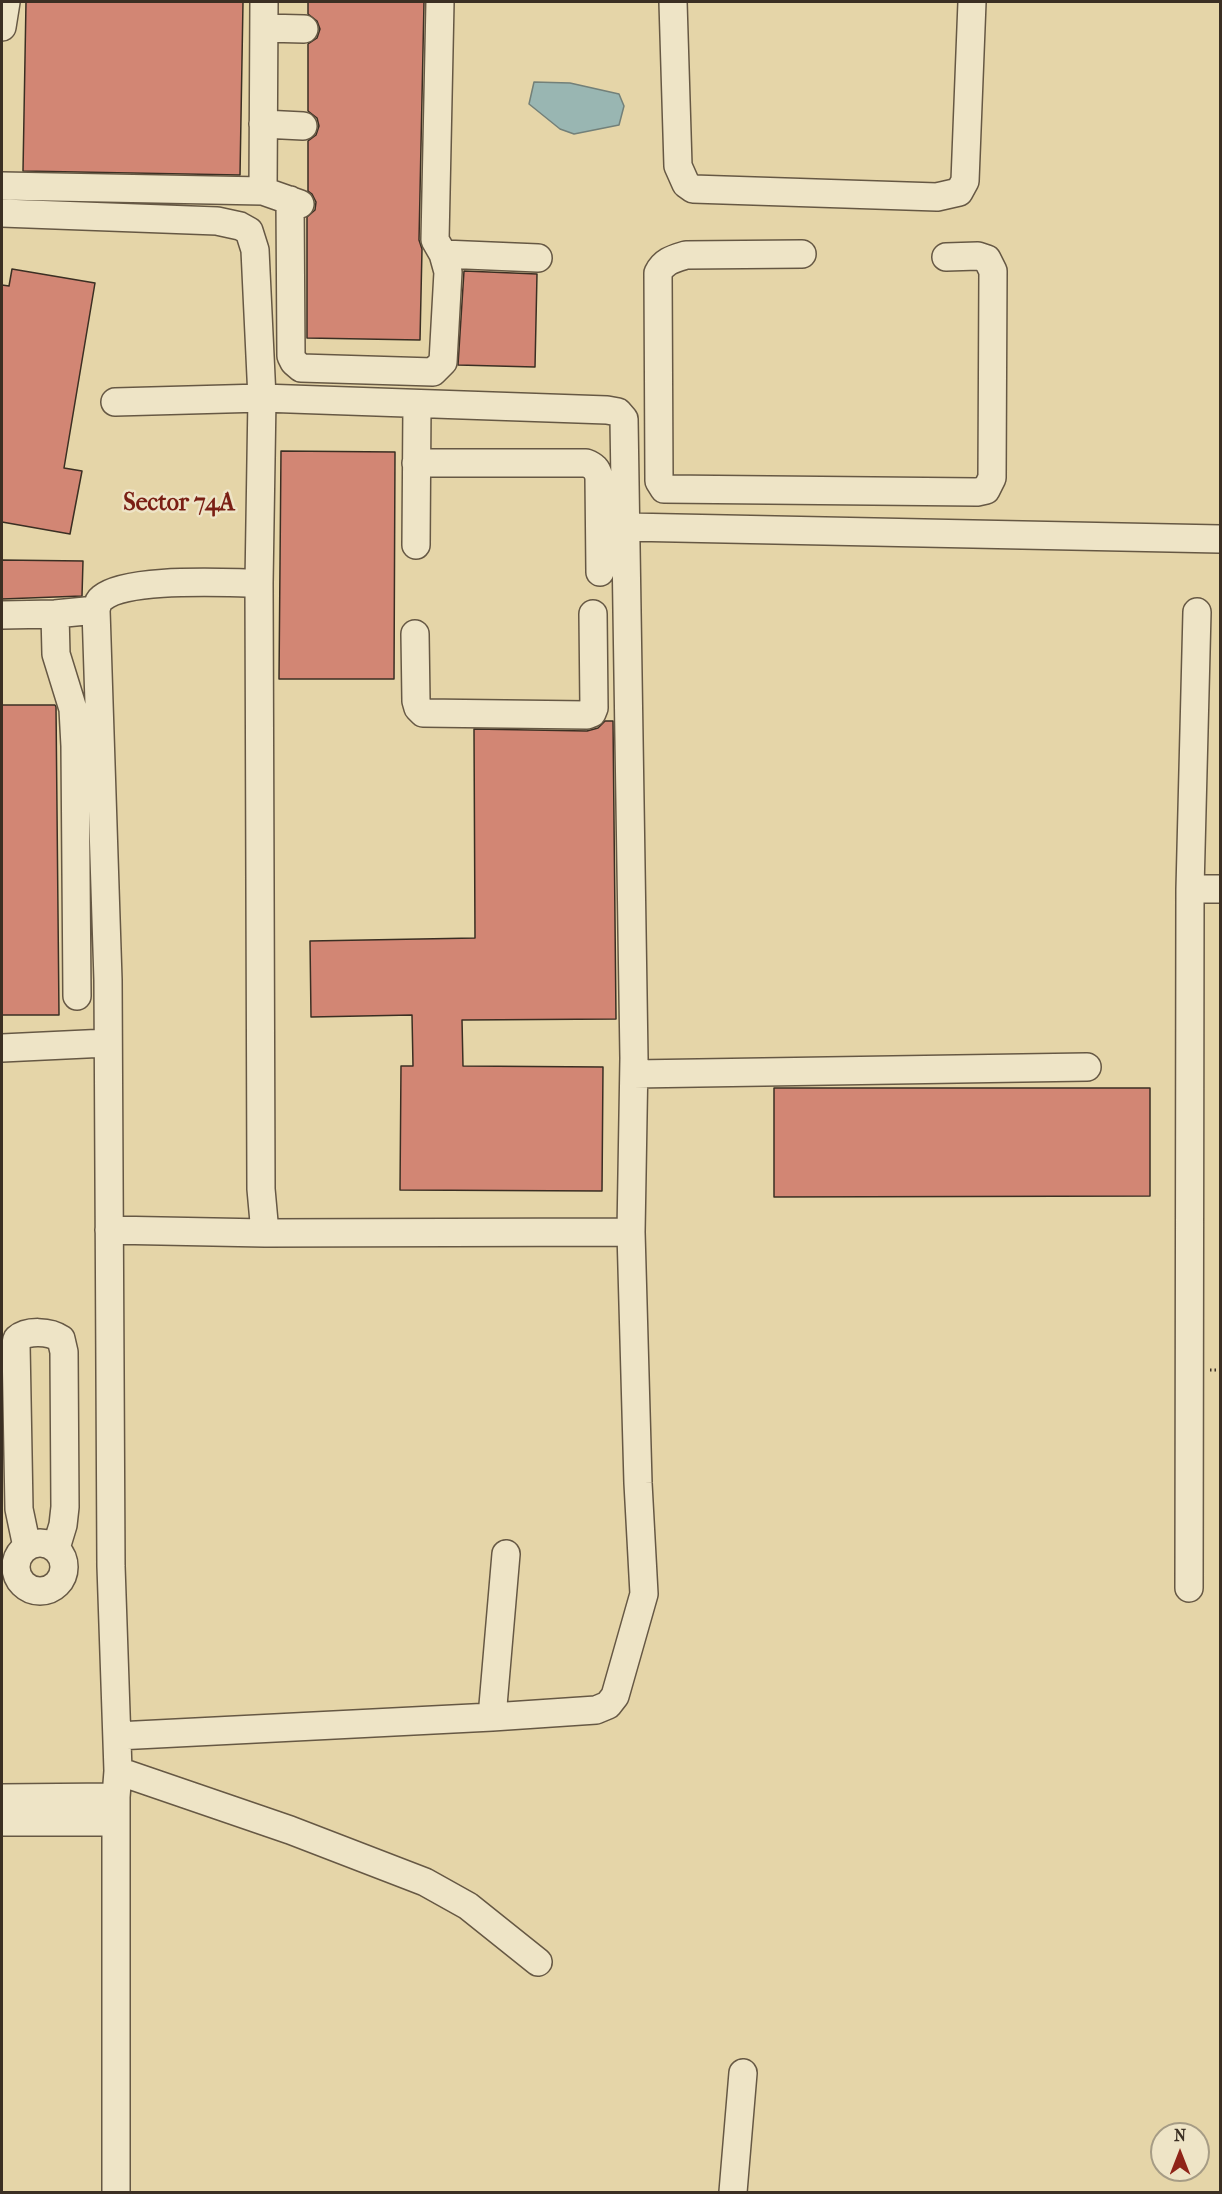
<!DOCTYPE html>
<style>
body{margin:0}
#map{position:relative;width:1222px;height:2194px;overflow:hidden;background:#e5d5a8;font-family:"IM FELL French Canon",serif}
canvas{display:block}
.frame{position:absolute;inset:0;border:3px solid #3b2f23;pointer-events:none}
.north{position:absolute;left:1150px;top:2122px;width:60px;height:60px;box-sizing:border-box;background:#eee4c6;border:2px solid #a69c85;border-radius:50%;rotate:0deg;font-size:16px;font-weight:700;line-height:24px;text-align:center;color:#3b2f23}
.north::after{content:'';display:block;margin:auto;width:21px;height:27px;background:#8f2418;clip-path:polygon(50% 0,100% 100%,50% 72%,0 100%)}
</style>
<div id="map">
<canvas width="1222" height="2194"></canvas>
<div class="frame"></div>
<div class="north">N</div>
</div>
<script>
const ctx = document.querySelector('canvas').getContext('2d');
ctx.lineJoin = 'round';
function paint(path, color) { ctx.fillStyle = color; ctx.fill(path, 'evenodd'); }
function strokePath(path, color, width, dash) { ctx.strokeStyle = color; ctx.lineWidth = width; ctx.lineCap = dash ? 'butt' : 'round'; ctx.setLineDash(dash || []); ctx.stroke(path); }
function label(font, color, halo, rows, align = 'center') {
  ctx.font = font + ' "IM FELL French Canon",serif'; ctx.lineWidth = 5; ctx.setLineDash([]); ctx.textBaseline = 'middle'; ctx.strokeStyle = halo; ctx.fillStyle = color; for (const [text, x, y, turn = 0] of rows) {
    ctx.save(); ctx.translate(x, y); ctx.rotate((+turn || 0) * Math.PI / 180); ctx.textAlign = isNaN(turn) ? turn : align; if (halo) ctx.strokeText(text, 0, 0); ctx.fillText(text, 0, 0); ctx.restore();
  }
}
const water = new Path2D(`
 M534 82 570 83 619 94 624 106 619 125 574 134 560 129 529 104Z`);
const building = new Path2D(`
 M26 2H243L240 175 23 171Z
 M308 2H424L419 240 422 249 420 340 307 338V217L315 210 316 202 312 194 308 191V141L316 135 319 126 317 118 308 111V44L317 38 320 29 317 21 308 14Z
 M12 269 95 283 64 468 82 471 70 534 2 522V285L9 286Z
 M464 271 537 274 535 367 458 365Z
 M281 451 395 452 394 679H279Z
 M2 560 83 561 82 596 2 599Z
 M2 705H55L56 707 59 1015H2Z
 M605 721H613L616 1019 462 1020 463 1066 603 1067 602 1191 400 1190 401 1066H413L412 1015 311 1017 310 941 475 938 474 729 587 731 598 728Z
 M774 1088H1150V1196L774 1197Z`);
const path = new Path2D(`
 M1210 1370H1220`);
const minor = new Path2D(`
 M673 2 678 166 686 184 693 189 937 197 959 192 965 181 972 2
 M2 27 6 2
 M264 28 304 29
 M263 124 303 126
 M2 186 263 191 300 204
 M263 191 264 2
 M290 200 291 356 294 362 301 368 433 372 443 362 448 272 443 254 435 240 440 2
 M2 213 217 221 240 226 249 231 255 250 262 398 259 583 261 1189 265 1233
 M443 254 538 258
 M802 254 686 255C673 259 664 261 658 273L659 481 664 489 977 492 986 490 992 478 993 271 987 259 978 256 946 257
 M115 402 262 398 607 410 618 412 624 419 634 1058 631 1232 638 1483 644 1594 615 1696 608 1705 596 1710 492 1717 117 1736
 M416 463H586C594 466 597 469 599 477L600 572
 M627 527 1220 539
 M416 545 417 404
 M55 614 56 654 73 709 75 746 77 996
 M2 615 55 614 96 610
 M415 634 416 701 418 708 423 713 587 715 592 713 594 708 593 614
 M1190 889H1220
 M2 1048 107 1043
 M634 1074 1087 1067
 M109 1230 265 1233 631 1232
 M16 1567a24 24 0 1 1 48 0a24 24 0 1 1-48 0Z
 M27 1547 19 1509 16 1344 17 1339C27 1330 50 1331 61 1339L64 1352 65 1507 63 1525 56 1548
 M1189 1588 1190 889 1197 612
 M492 1717 506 1554
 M118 1771 290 1830 425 1882 468 1906 538 1962
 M2 1798 116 1797
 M2 1822H116
 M116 2192V1797L118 1771 111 1566 108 980 96 610C97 605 98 601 102 598 127 577 225 583 259 583
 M733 2192 743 2073`);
const districtNames = [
 ["Sector 74A",179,504]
];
paint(water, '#99b6b2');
strokePath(water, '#738079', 1.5);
paint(building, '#d28674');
strokePath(building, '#3b2f23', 1.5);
strokePath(minor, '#665844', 30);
strokePath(path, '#3b2f23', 3, [1.5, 3]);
strokePath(minor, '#eee4c6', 27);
label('bold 24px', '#7a1f14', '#eee4c6', districtNames);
</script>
